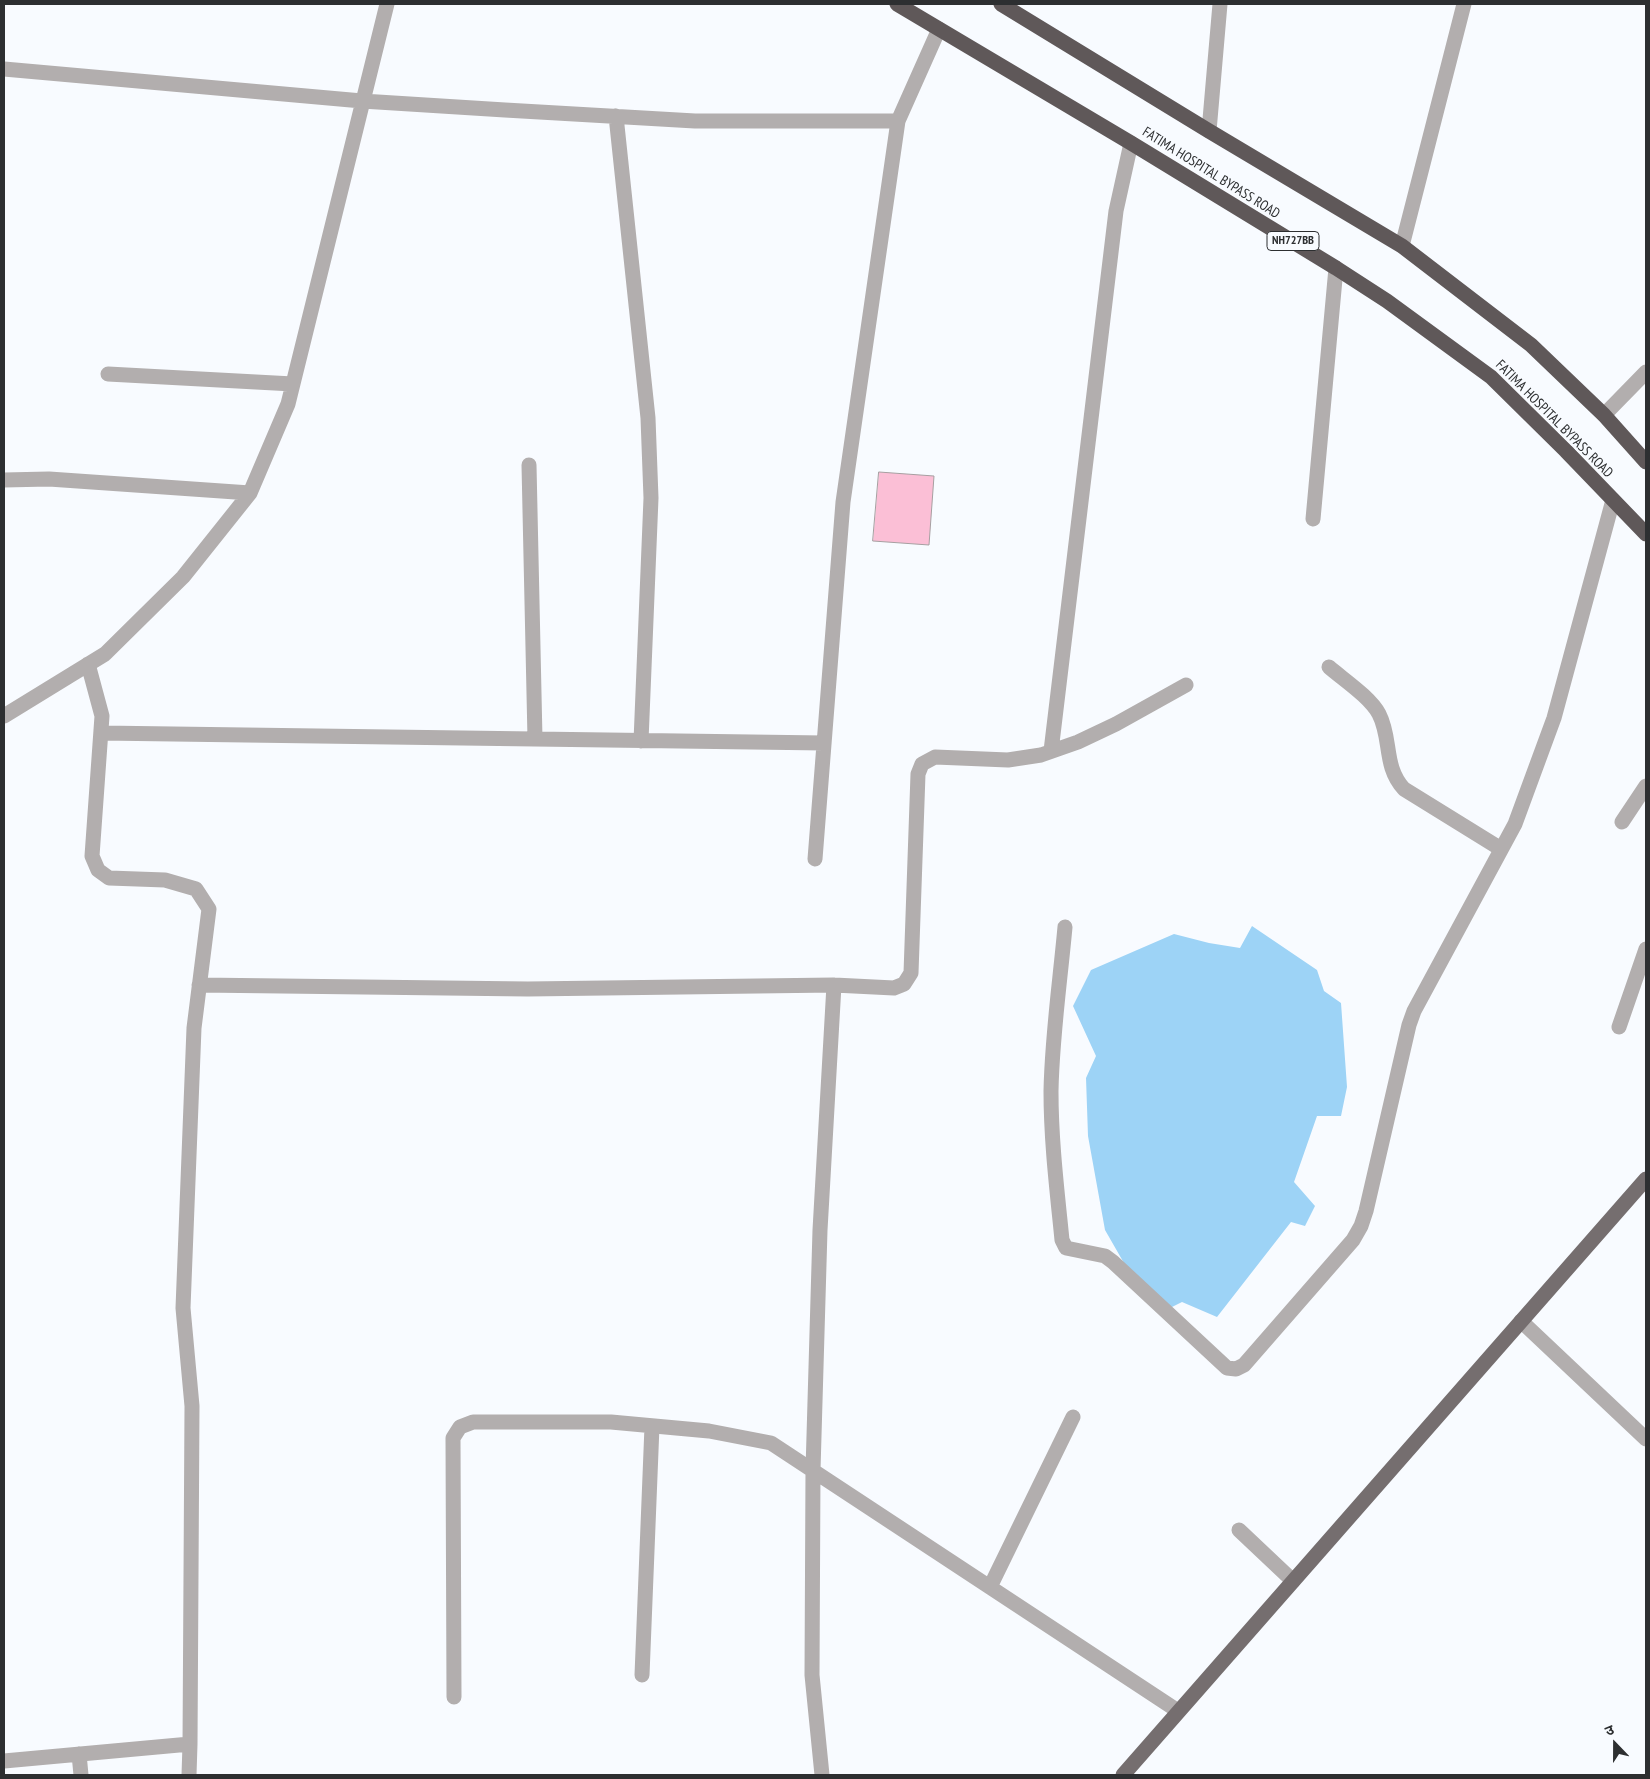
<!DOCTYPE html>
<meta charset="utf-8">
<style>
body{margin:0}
#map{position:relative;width:1650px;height:1779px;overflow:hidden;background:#f8fbff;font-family:"PT Sans Narrow","Noto Sans Devanagari",sans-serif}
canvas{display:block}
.frame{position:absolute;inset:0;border:5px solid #2d2f31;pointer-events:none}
.north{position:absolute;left:1590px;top:1719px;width:50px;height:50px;-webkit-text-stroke:4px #f8fbff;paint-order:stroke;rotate:338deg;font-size:14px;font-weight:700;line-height:20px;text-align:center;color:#2d2f31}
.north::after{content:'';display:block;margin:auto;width:18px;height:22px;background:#2d2f31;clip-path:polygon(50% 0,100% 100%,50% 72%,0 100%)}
</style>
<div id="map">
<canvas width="1650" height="1779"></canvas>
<div class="frame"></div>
<div class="north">उ</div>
</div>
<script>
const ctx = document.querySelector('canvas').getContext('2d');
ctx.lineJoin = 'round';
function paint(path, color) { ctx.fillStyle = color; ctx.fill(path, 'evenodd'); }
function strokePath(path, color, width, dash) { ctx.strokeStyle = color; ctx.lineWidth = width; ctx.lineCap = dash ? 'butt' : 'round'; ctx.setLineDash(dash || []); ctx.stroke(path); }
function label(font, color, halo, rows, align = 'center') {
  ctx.font = font + ' "PT Sans Narrow",sans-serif'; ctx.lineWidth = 4.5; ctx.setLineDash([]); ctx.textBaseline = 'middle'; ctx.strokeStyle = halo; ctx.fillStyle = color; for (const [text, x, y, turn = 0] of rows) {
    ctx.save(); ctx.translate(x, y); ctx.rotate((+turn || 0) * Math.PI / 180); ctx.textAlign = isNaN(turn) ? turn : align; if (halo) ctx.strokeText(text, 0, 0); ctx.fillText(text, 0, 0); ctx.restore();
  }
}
const water = new Path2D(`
 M1252 926 1317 970 1324 991 1341 1003 1347 1087 1341 1116H1317L1294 1182 1315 1206 1305 1226 1291 1222 1217 1317 1182 1302 1164 1311 1136 1284 1105 1230 1088 1136 1086 1078 1096 1056 1073 1006 1091 970 1174 934 1209 943 1240 948Z`);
const building = new Path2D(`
 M879 472 934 476 929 545 873 541Z`);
const minor = new Path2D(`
 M4 69 362 101 505 110 695 121H898L939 29
 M616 116 648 418 651 498 641 741
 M1209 131 1220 4
 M1402 246 1464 4
 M108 374 293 384
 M1604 415 1646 372
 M529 465 535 739
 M4 480 49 479 250 493
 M1313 519 1336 268
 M1329 667C1344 680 1370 697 1379 714 1392 739 1383 766 1404 789L1501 849
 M4 716 105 654 183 577 250 493 288 404 387 4
 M101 733 824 743
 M1051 751 1116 211 1131 143
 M1622 822 1646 786
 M815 859 843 502 898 121
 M1065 927C1060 982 1052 1036 1051 1091 1051 1141 1057 1190 1062 1240L1066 1248 1105 1256 1113 1262 1227 1368 1236 1369 1244 1365 1353 1240 1361 1226 1366 1211 1409 1025 1414 1011 1515 824 1554 718 1613 500
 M199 985 528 989 834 985 894 988 904 984 911 973 918 774 922 764 935 757 1008 760 1041 755 1078 742 1116 724 1186 685
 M1619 1027 1646 949
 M1521 1321 1646 1439
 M1239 1530 1293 1581
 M990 1587 1073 1417
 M642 1675 652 1426
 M454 1697 453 1438 460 1427 473 1422H611L709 1431 771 1443 1178 1711
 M79 1754 81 1775
 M4 1761 190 1744 192 1406 183 1308 194 1028 209 909 196 889 165 880 109 878 98 870 92 856 102 716 88 664
 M189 1775 190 1744
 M822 1775 812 1675 813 1470 820 1230 834 985`);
const major = new Path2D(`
 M1123 1775 1646 1179`);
const highway = new Path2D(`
 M897 4 1131 143 1336 268 1387 301 1491 377 1566 451 1646 534
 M1001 4 1209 131 1402 246 1531 345 1604 415 1646 462`);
const shields = [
 [1293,241,52]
];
const shieldNames = [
 ["NH727BB",1293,241]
];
const streetNames = [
 ["FATIMA HOSPITAL BYPASS ROAD",1211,173,32],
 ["FATIMA HOSPITAL BYPASS ROAD",1554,419,45]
];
paint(water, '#9dd3f6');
paint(building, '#fbbfd6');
strokePath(building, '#a69fa1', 1);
strokePath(minor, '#b2aeae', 15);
strokePath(major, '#756e6f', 15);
strokePath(highway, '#5f5859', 15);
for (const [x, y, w] of shields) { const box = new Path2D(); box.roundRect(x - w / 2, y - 9.5, w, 19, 4); ctx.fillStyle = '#f8fbff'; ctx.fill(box); strokePath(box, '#2d2f31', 1); }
label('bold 12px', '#2d2f31', null, shieldNames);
label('14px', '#2d2f31', '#f8fbff', streetNames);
</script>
